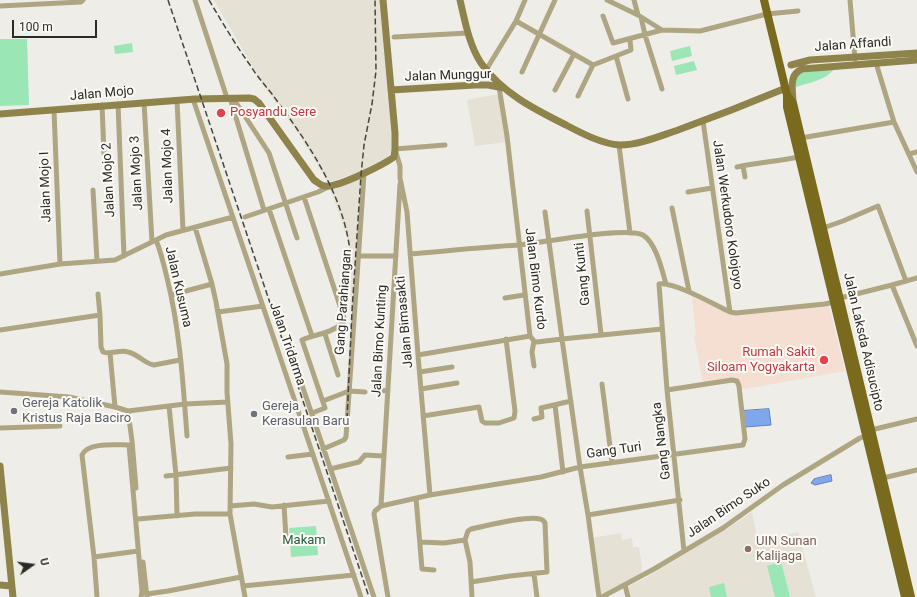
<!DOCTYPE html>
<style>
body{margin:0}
#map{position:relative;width:917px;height:597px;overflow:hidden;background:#eeede8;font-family:Roboto,sans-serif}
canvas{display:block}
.north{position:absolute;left:12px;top:545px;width:40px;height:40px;-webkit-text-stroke:3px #fcfaf5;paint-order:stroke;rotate:76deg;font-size:11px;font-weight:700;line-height:16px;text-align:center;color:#2a2a28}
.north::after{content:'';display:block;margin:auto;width:14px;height:18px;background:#2a2a28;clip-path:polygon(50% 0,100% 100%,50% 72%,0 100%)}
.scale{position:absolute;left:12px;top:20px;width:85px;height:18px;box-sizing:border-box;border:2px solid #2a2a28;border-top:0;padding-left:5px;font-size:12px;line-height:14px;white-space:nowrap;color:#2a2a28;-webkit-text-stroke:3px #fcfaf5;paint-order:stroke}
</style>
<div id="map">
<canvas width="917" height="597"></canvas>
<div class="north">U</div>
<div class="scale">100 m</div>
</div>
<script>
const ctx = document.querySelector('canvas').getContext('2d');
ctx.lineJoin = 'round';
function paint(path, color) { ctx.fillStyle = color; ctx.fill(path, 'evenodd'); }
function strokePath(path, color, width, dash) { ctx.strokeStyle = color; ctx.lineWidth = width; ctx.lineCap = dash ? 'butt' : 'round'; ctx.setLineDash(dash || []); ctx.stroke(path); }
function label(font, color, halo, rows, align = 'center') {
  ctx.font = font + ' Roboto,sans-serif'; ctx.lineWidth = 4; ctx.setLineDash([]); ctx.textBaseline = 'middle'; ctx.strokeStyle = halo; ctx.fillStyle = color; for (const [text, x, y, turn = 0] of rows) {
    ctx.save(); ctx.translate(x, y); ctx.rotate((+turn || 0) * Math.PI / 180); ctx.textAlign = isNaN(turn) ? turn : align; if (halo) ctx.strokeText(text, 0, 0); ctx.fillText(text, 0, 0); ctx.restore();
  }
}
const commercial = new Path2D(`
 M692 297 733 315 829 306 845 371 739 390 737 378 703 383 694 336 696 335Z`);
const built = new Path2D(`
 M214 0H380L391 100 392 147 390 153 386 159 367 169 328 183 300 136 265 88Z
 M499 94 506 142 475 146 467 100Z
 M362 178 353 312H351L350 257 348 240 330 189Z
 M752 512 758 542 798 532 816 597H630L628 587 647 577 733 525Z
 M621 533 622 540 632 538 633 547H639L642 566 641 573 599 597 592 538Z`);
const green = new Path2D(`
 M0 39H27L29 105 0 106Z
 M132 43 133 52 115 54 114 46Z
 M690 46 692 56 672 61 670 51Z
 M694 61 697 70 676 75 674 66Z
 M834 69C826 80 808 83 796 87L795 81 798 73Z
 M316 526 318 555 291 557 289 528Z
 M781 562 790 597H775L767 566Z
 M724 583 727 597H711L709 587Z`);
const water = new Path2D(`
 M769 409 771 425 745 427 742 411Z
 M831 475 832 481 815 485 811 483 814 479Z`);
const street = new Path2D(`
 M195 0 227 98
 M607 0 638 15 662 30 700 31 767 14 798 11
 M634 0 638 15
 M850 0 855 59
 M0 6 81 2 83 0
 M603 16 613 43 662 30
 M641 17 645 35 662 89
 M516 21 593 65 616 56
 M394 37 468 33
 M876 63 894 122 917 172
 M486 70 516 21 525 0
 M522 72 555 0
 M499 87 507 136 530 336 534 341 537 342 562 339 580 467 588 515 599 597
 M555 90 574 54
 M578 96 593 65
 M230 98 264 210
 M233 98 269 153 297 238
 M193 99 361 597
 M628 99 616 56 631 50 630 40
 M177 100 183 230
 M144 102 152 242
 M118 104 124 256
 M102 105 104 154
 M54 110 60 264
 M703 121 730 312
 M801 138 894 122
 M619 145 630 233
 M909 154 917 152
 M743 166 745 177
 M737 167C757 163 778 161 799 157
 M93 190 97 261
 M688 192 712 188
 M304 197 344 318 343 323C328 335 318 333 302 340L325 408 312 413
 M672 208 689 291
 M269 209 312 336
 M587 211 601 334
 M545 212 562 339 662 329
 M245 217 318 192 328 187
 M195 227 212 284
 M823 228 843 221 878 206 906 281
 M156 240 166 235 233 217
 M410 254C446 251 483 247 519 245 543 243 625 226 643 235 656 243 662 270 666 284
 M358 256H396
 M0 274 60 264 115 260 156 240C161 252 164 265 167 278 180 330 183 383 187 436
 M892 285 917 346
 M98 294 100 315
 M171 295 212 284 216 302 227 364V392L231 444 230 514 245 597
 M505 298 524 295
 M840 298 892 285 917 278
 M218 312 263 306
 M0 330 100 315 101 347 103 352C111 355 120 349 128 352 138 354 145 364 154 365L180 360
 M325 334 338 375
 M534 341 532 352 534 366
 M110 353 115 407
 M418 355 530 336
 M420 372 452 367
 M602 384 612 462
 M302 385 374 597
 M421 389 457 383
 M374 390 388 391
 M0 392 69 397 115 407 128 411 185 404 228 402
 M323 401 349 391 365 392
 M555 405 563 472
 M169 406 176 475 177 516
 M128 411 132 441 136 488
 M423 416 479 407 482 421 485 423H499L514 418 515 411 506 339
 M534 419 542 417 541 408 571 401
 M0 428 60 426
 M871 430 917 419
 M323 449 344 440 346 437 364 174
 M288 457 313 454
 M330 469 359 462 365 455 383 456
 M166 476 231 468
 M883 478 917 470
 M430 495 418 355 407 212 400 178V166L395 149 445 145
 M416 498 422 569 434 570
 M284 505 286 538
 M230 506 254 504 272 507 329 501
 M381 506 400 184
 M588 515 680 500
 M138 519 195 514H230
 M420 542 444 543 465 540
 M684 551 667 390 659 284C673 281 715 305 730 312L736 313 825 304 834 302
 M94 557 138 551
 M143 562 147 597
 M534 574 537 597
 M471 582 510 576 547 572 545 523C543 520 543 520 540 519 527 515 486 526 471 529L468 531 465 540 470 562 472 597
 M625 585 628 597
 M243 586 354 575
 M147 594 168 591 241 577
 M97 597 94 557 82 455C87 442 116 445 129 445L142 592 141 597
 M388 597 374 514 375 511 381 506 430 495 541 477 580 467 743 445 745 439 739 386 737 381 732 380 667 390
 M602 597 654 569 723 528 783 485 860 438 866 436`);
const secondary = new Path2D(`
 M460 0C465 21 469 45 481 63 502 93 534 109 566 125 581 133 602 144 620 145 639 145 660 136 678 130 714 117 750 103 786 88
 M791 65 810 60 917 53
 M391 90 475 85H488L504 88
 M793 103C793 90 788 75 802 69L917 60
 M0 114 195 99 249 98 254 99 259 103 314 180C318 182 321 186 325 186 337 188 383 165 394 157L395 149V133L383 0
 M0 466 13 597
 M0 585 11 586`);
const primary = new Path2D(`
 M764 0 787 95V107L905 597
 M787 95 793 103 911 597`);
const rail = new Path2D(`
 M168 0 369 597
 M209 0C222 22 235 44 250 65 256 75 264 84 272 94 308 143 348 199 351 263
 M347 419 352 311 361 175 364 145 372 104 376 71 375 0`);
const markers = [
 [221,113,5,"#e0444e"],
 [824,360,5,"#e0444e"],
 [14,411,4,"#6b7280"],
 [254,414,4,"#6b7280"],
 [748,549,4,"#8d6e63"]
];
const streetNames = [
 ["Jalan Affandi",853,45,-4],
 ["Jalan Munggur",448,76,-2],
 ["Jalan Mojo",102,94,-5],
 ["Jalan Mojo 4",168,166,-92],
 ["Jalan Mojo 3",137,173,-93],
 ["Jalan Mojo 2",109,180,-93],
 ["Jalan Mojo I",46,187,-92],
 ["Jalan Werkudoro Kolojoyo",727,215,82],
 ["Gang Kunti",583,274,-96],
 ["Jalan Bimo Kurdo",535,279,83],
 ["Jalan Kusuma",178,287,77],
 ["Gang Parahiangan",344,302,-86],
 ["Jalan Bimasakti",405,322,-95],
 ["Jalan Bimo Kunting",380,341,-87],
 ["Jalan Laksda Adisucipto",863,342,77],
 ["Jalan Tridarma",287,344,71],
 ["Gang Nangka",662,441,-97],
 ["Gang Turi",614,451,-8],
 ["Jalan Bimo Suko",729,508,-34]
];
const healthNames = [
 ["Posyandu Sere",230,113],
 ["Rumah Sakit",815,353,"right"],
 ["Siloam Yogyakarta",815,368,"right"]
];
const worshipNames = [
 ["Gereja Katolik",22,404],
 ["Kristus Raja Baciro",22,419],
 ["Gereja",262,407],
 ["Kerasulan Baru",262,422]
];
const parkNames = [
 ["Makam",304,541]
];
const educationNames = [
 ["UIN Sunan",756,542],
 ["Kalijaga",756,557]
];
paint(commercial, '#f5ded2');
paint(built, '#e5e1d5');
paint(green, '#9be6b5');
paint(water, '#7ea7ed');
strokePath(water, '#6582b2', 1);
strokePath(street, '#aea682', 5);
strokePath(secondary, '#8f834c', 7);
strokePath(primary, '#796a1e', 8);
strokePath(rail, '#454542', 1.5, [6, 3]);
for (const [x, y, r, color] of markers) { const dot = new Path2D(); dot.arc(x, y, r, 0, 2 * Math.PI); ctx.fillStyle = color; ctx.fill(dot); strokePath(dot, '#fcfaf5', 1.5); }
label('13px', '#2a2a28', '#fcfaf5', streetNames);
label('13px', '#be3a42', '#fcfaf5', healthNames, 'left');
label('13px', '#5b616d', '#fcfaf5', worshipNames, 'left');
label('13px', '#245f3c', '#fcfaf5', parkNames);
label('13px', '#785e54', '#fcfaf5', educationNames, 'left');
</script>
